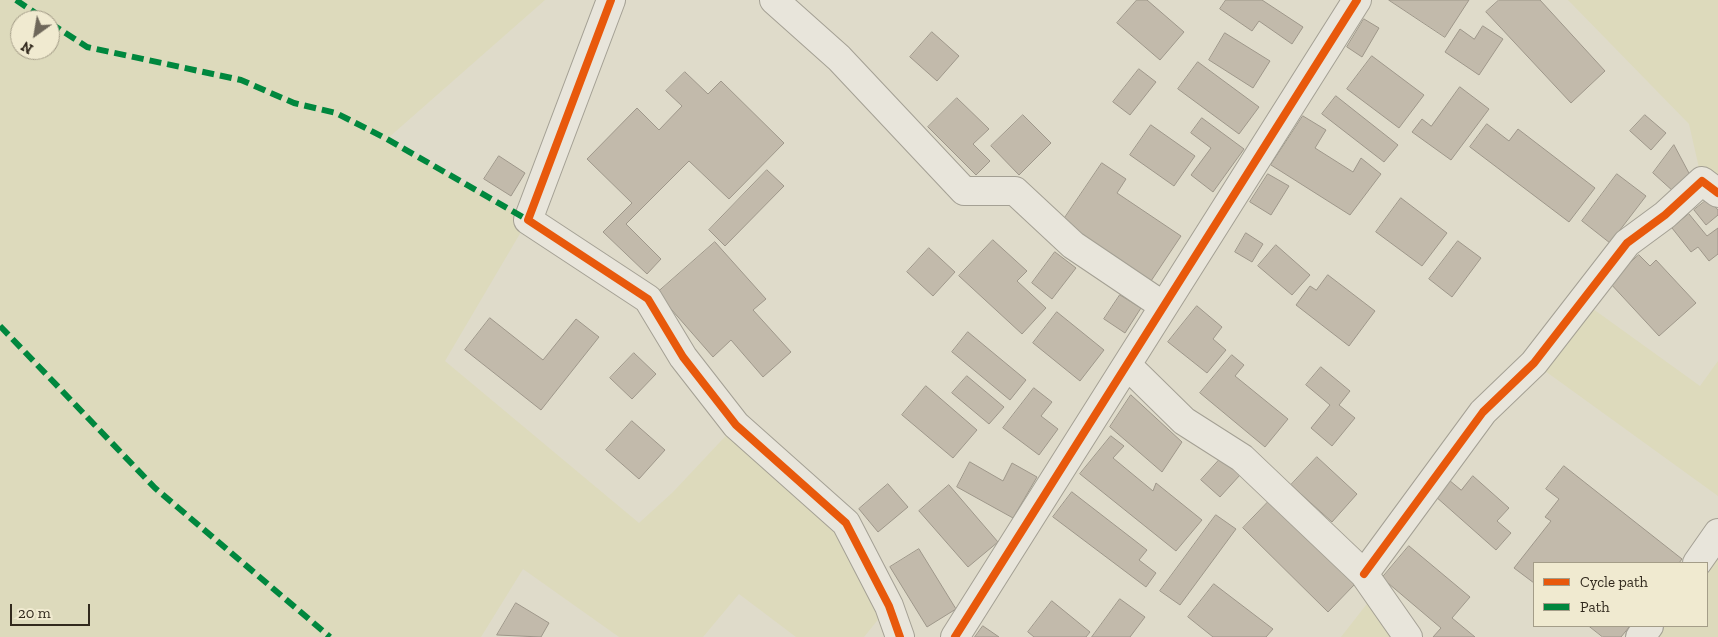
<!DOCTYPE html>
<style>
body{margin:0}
#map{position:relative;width:1718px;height:637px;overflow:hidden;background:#dfdbca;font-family:"Zilla Slab",serif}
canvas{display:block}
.legend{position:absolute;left:1533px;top:562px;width:175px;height:65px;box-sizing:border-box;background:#f0ead0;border:1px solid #a49d88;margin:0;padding:6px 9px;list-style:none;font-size:15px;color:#31291d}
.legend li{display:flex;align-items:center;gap:10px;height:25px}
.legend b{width:25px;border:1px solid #a49d88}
.north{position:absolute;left:10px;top:10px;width:50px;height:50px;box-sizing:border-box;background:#f0ead0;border:1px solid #a49d88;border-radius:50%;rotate:212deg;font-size:14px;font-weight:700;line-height:20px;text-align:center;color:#31291d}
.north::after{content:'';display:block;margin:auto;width:18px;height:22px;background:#6e675a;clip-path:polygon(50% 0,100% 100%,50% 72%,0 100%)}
.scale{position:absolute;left:10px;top:604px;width:80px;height:22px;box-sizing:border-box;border:2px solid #31291d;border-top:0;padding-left:6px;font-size:15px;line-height:18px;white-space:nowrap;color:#31291d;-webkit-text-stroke:4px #f0ead0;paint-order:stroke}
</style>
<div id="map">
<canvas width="1718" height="637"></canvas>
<ul class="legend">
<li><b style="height:6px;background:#e8590c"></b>Cycle path</li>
<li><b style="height:6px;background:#00873e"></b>Path</li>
</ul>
<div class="north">N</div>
<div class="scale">20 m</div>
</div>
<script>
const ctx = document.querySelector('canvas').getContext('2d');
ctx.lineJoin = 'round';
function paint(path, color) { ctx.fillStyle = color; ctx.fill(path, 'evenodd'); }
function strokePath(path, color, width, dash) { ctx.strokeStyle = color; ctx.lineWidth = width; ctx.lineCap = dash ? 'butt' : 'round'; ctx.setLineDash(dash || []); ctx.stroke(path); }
const farmland = new Path2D(`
 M0 0H545L387 139 528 220 445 361 639 523 673 492 736 425 846 523 889 606 864 637H796L739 594 703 637H619L523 569 481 637H0ZM20 20H50V50H20Z
 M1568 0H1718V193L1702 181 1689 124Z
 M1582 301 1700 386 1718 361V496L1534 363Z
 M1718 533V637H1640L1649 626H1707V563Z
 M1377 591 1408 637H1341Z`);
const building = new Path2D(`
 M1137 0H1147L1184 32 1160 60 1117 23Z
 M1226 0H1262L1303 27 1292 44 1259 21 1252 31 1220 9Z
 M1389 0H1469L1445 37Z
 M1499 0H1540L1605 71 1571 103 1486 12Z
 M1364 19 1379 28 1362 57 1347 47Z
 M1483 26 1503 39 1479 75 1445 52 1460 29 1474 39Z
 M932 32 959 56 937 81 910 57Z
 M1225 33 1270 61 1253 88 1209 60Z
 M1372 56 1424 95 1399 128 1347 89Z
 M1198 62 1259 107 1239 134 1178 89Z
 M1139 69 1156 82 1130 115 1113 102Z
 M685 72 708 94 721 81 784 143 729 199 689 161 626 224 661 259 647 274 603 232 632 203 587 159 637 108 659 130 682 106 666 91Z
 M1460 87 1489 109 1451 160 1412 132 1422 119 1431 126Z
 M1336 96 1398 145 1384 162 1322 114Z
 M957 98 989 129 973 144 990 161 976 175 928 127Z
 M1023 115 1051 143 1019 175 991 146Z
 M1645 115 1666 133 1651 150 1630 131Z
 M1303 116 1326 130 1315 148 1353 172 1361 158 1381 174 1350 215 1271 165Z
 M1202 118 1244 149 1213 192 1191 175 1211 148 1191 133Z
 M1487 124 1509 141 1518 129 1595 188 1569 222 1470 147Z
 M1151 125 1195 156 1174 186 1130 155Z
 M1674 145 1690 175 1674 192 1653 173Z
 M499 156 525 173 511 196 484 179Z
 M1102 163 1126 179 1117 193 1181 236 1151 281 1062 222Z
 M767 170 784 186 725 246 709 230Z
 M1268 174 1289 186 1271 215 1250 202Z
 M1617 174 1646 196 1610 243 1582 221Z
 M1401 198 1447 233 1422 266 1376 232Z
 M1708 199 1718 210V215L1706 225 1694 210Z
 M1689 214 1707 236 1718 228V254L1709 261 1698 247 1691 252 1672 228Z
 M1246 233 1263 244 1252 262 1235 252Z
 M993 240 1027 271 1017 281 1046 308 1022 334 959 276Z
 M1458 241 1481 258 1452 297 1429 279Z
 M715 242 766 299 753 310 791 352 763 377 731 340 713 357 657 293Z
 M1276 245 1310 275 1292 295 1258 266Z
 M929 248 955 272 933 296 907 272Z
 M1055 252 1076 268 1052 299 1032 283Z
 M1639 255 1650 266 1656 260 1696 303 1659 336 1609 282Z
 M1328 275 1375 311 1349 346 1296 305 1310 286 1316 290Z
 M1120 295 1141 308 1125 333 1104 319Z
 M1197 306 1222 327 1213 339 1226 350 1207 373 1168 342Z
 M1057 312 1104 350 1080 381 1033 343Z
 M490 318 543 360 576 319 599 337 541 410 465 350Z
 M968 332 1026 380 1010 400 952 352Z
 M634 353 656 374 632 399 610 378Z
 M1232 355 1244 365 1235 376 1288 419 1265 447 1200 393Z
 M1321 367 1350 391 1339 405 1355 418 1332 446 1311 428 1330 405 1306 385Z
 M967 376 1004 407 989 424 952 393Z
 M926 386 977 430 953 458 902 415Z
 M1034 388 1052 402 1041 416 1058 429 1039 455 1003 428Z
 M1131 395 1182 442 1162 472 1110 427Z
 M632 421 665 450 639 479 606 450Z
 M1111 436 1124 446 1113 458 1153 491 1156 483 1202 520 1176 551 1080 474Z
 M1317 457 1357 494 1332 522 1291 485Z
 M1221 458 1240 475 1220 497 1201 480Z
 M970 462 1003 481 1012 463 1037 477 1013 518 957 487Z
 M1564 466 1682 559 1679 563H1534V583L1514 568 1551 521 1545 517 1559 499 1546 489Z
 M1473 476 1509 508 1497 521 1511 533 1496 550 1435 496 1449 480 1461 490Z
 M888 484 908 507 878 532 859 509Z
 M949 485 998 542 968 567 919 511Z
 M1072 492 1147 550 1139 560 1156 573 1146 587 1053 517Z
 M1270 500 1355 584 1328 612 1243 528Z
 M1216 515 1236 529 1180 605 1160 591Z
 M1409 546 1470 597 1452 618 1475 637H1433L1441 628 1382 578Z
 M919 549 956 609 927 627 890 567Z
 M1214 584 1273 629 1266 637H1213L1188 617Z
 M1120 599 1145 617 1130 637H1092Z
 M1052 601 1090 632 1086 637H1034L1028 632Z
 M516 603 549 623 541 637 497 635Z
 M983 626 999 637H975Z
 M1589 626H1630L1621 637H1603Z`);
const minor = new Path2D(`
 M611 0 528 220 648 299 683 357 736 425 846 523 889 606 900 637
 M774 0 839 58 964 191H1015L1073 245 1162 305
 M1127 365 1184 421 1242 458 1364 574 1408 637
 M1697 563 1718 533
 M1364 574 1483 412 1534 363 1627 243 1665 215 1702 181 1718 193
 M955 637C1089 425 1222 212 1357 0
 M1640 637 1649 626`);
const quiet = new Path2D(`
 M16 0 46 20
 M50 23 87 47 241 80 294 103 336 113 387 139 528 220
 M0 326 155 488 330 637`);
const cycleway = new Path2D(`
 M611 0 528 220 648 299 683 357 736 425 846 523 889 606 900 637
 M1364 574 1483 412 1534 363 1627 243 1665 215 1702 181 1718 193
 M955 637C1089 425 1222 212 1357 0`);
paint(farmland, '#dddabc');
paint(building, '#c2baab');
strokePath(building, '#9e978a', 1);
strokePath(minor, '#a4a094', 30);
strokePath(minor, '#e8e5db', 28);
strokePath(quiet, '#00873e', 6, [12, 6]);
strokePath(cycleway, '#e8590c', 8);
</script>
